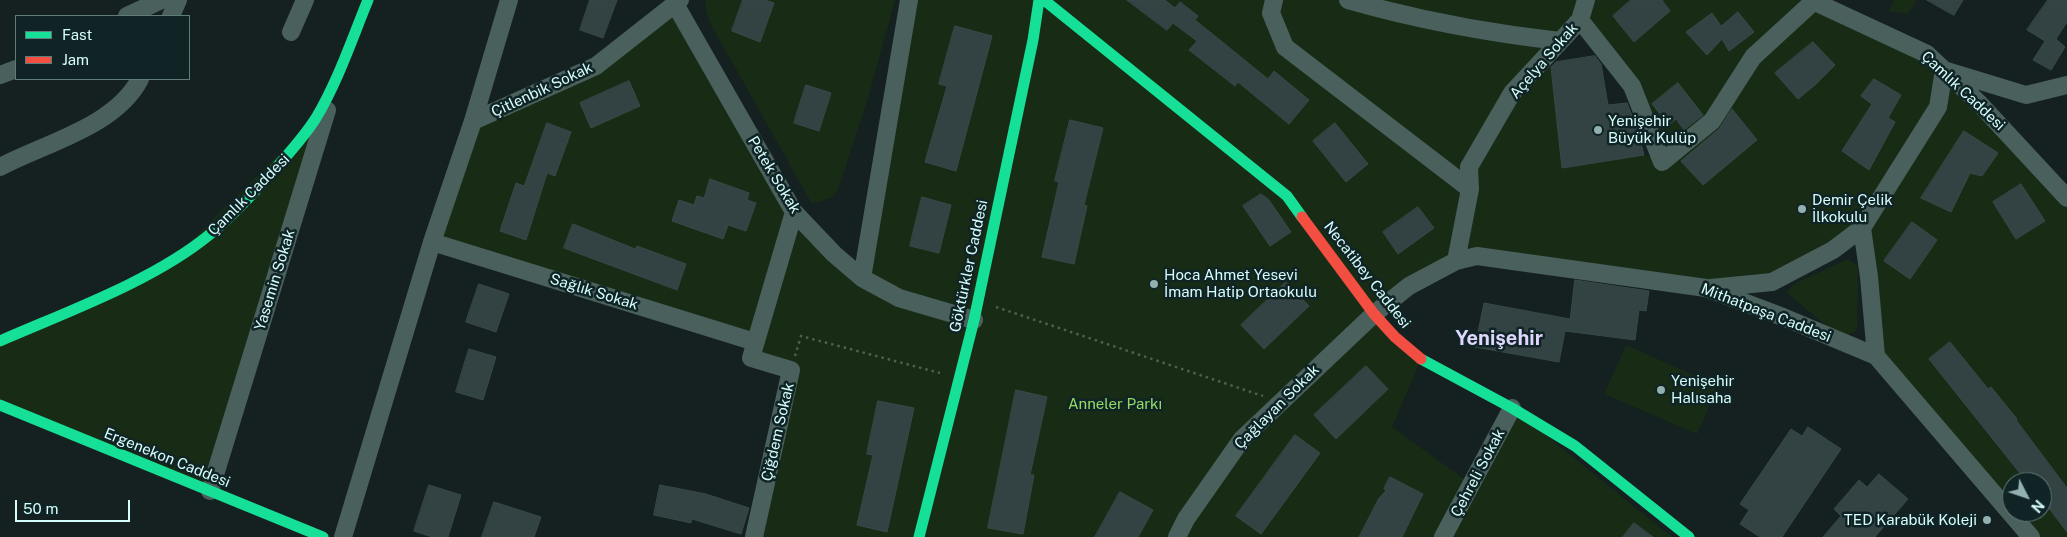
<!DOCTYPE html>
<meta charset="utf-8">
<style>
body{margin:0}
#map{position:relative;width:2067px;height:537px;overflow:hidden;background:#152020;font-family:"Public Sans",sans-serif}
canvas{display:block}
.legend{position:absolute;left:15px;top:15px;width:175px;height:65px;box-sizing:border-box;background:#102425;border:1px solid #5f7b7b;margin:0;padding:6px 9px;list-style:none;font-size:15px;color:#d5fdfc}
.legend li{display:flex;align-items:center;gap:10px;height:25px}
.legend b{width:25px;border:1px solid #5f7b7b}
.north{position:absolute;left:2002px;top:472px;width:50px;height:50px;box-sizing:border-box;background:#102425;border:1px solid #5f7b7b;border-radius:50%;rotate:131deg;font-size:14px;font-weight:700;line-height:20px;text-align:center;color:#d5fdfc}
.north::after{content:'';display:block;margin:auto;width:18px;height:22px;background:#92b0af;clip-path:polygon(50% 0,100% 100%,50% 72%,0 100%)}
.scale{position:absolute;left:15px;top:500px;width:115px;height:22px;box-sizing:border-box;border:2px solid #d5fdfc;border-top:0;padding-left:6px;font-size:15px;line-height:18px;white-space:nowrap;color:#d5fdfc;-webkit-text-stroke:4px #102425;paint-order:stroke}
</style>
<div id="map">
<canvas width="2067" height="537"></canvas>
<ul class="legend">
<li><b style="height:6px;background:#16e098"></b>Fast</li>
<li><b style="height:6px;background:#f24e42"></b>Jam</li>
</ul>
<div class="north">N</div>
<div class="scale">50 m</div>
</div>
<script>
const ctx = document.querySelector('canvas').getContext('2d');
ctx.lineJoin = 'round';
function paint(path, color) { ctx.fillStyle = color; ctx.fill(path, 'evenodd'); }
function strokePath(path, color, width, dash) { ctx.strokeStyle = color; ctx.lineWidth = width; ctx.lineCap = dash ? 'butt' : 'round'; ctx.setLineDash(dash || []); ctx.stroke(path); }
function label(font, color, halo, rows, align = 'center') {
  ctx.font = font + ' "Public Sans",sans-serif'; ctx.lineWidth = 5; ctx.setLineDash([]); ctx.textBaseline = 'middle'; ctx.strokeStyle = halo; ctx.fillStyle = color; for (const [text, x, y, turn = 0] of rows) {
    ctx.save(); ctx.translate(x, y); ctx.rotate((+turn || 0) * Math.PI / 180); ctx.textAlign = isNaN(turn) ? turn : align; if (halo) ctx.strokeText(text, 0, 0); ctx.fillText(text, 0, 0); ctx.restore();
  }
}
const green = new Path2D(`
 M706 0H895L869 95 838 190 831 198 812 204 709 21 705 5Z
 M909 0H1811L1927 54 2067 198V537H2029L1876 356 1863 228 1772 282 1706 288 1477 256 1374 313 1421 359 1392 427 1471 484 1512 408 1672 537H754L791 370 751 358 755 342 432 242 473 121 596 66 675 4 794 212 862 278ZM1580 21 1632 86 1662 161 1644 155 1562 167 1550 62ZM2012 482H2042V512H2012Z
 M1894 0H1917L1908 14 1889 11Z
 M316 117 210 491 0 402V341L172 260Z
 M1848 259 1858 266 1857 330 1846 336 1828 327 1786 292 1796 283Z
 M1626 345 1718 386 1697 434 1604 394Z`);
const building = new Path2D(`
 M590 0H617L603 38 580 30Z
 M743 0H765L774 3 760 42 732 31Z
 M1127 0H1165L1175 8 1180 2 1198 16 1195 20 1268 79 1274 71 1309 100 1289 124 1238 82 1235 86 1189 50 1197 41 1173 23 1167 30Z
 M1631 0H1662L1670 11 1634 42 1613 16Z
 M1927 0H1963L1954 15Z
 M2048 0H2067V22L2056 39 2065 47 2051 70 2033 60 2045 41 2027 30Z
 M1738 12 1754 32 1729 51 1722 39 1707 55 1686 32 1712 13 1721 26Z
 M955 26 992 36 956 171 925 162 947 86 939 84Z
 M1813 42 1835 65 1815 85 1798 99 1775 73Z
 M1595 56 1601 64 1608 105 1627 103 1638 131 1644 155 1562 168 1551 67 1556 62Z
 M1874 79 1901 95 1888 118 1895 122 1869 170 1842 151 1872 104 1861 96Z
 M629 81 640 106 591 128 580 103Z
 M1678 83 1703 115 1684 130 1676 119 1669 125 1652 104Z
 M806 85 831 93 819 131 794 123Z
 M1732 109 1757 140 1703 185 1681 161 1719 129Z
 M1070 120 1103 128 1084 205 1087 206 1074 264 1042 257 1059 182 1055 181Z
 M547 123 571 132 555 176 547 173 526 240 500 231 516 183 524 186Z
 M1335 123 1368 164 1346 182 1313 141Z
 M1964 131 1998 153 1982 176 1970 173 1951 212 1921 198Z
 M710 179 749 193 747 200 756 203 746 231 728 225 723 239 672 221 679 200 694 205 697 196 704 198Z
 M2021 184 2045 221 2016 239 1993 202Z
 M1261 194 1269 200 1291 232 1270 246 1243 206Z
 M922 197 951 205 939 253 910 246Z
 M1418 207 1434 228 1398 254 1383 232Z
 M1912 222 1937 240 1910 279 1884 261Z
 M573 224 635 249 637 246 686 264 677 290 564 248Z
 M1575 280 1649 291 1646 311 1639 310 1635 340 1565 331 1559 362 1475 347 1484 303 1570 319Z
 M1286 282 1309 306 1264 349 1241 325Z
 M479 284 509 294 496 332 466 322Z
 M1950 342 1988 389 1991 387 2017 419 2016 420 2067 488V532L2042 499V482H2027L1929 359Z
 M469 349 496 357 483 400 456 392Z
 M1366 366 1388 389 1336 439 1314 415Z
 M1016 390 1047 397 1030 475H1034L1023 534 988 528Z
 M878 401 914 408 887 532 857 525 873 455 867 454Z
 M1808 427 1841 449 1782 537H1760L1740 524 1749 510 1740 504 1791 429 1802 436Z
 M1295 435 1320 453 1261 534 1236 516Z
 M1879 474 1908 499 1875 537H1823L1841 516 1834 509 1859 480 1867 487Z
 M1390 477 1423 494 1402 537H1359L1379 498 1386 491 1384 489Z
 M429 485 461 495 448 537H432L414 531Z
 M660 485 706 494 749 508 741 534 692 519 691 523 654 515Z
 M1120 492 1153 510 1138 537H1095Z
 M494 502 541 517 534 537H482Z
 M1634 523 1653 537H1623Z`);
const path = new Path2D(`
 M996 307 1263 396
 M795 356 801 336 940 373`);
const street = new Path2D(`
 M1274 0 1271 13 1285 47 1470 189
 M1348 0C1418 20 1488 33 1560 41
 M1811 0 1927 54 1979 103 2067 198
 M675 4 794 212 834 254 862 278 899 298 974 320
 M127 16 161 0
 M171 16 178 0
 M1580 20 1632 86 1662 162 1712 121 1753 57 1814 1
 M291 32 305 0
 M0 75 16 69
 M473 121 596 66 680 0
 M0 167C45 143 115 127 140 79
 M1862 228 1869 277 1876 356
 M432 242 755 342
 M1456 261 1470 189 1469 167 1512 93 1580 20 1586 0
 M862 278 909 0
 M1711 288 1772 282 1833 250 1862 228 1938 107 1944 70 2026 95 2067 85
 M210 491 327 110
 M343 537 432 242 473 121 509 0
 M754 537 791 370 751 358 794 212
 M1177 537 1186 519 1242 439 1374 314 1409 286 1456 261 1477 256 1706 288 1783 317 1876 356 2031 537
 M1443 537 1512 408`);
const fast = new Path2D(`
 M1044 0 1287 196 1302 217
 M0 341C66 312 153 281 209 235 230 218 248 199 266 179 284 159 302 140 316 118 338 81 352 39 368 0
 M1421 359 1512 408 1575 446 1689 537
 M0 405 323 537
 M919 537 974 320 1033 40 1039 0`);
const jam = new Path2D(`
 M1302 217 1374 314 1395 337 1421 359`);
const markers = [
 [1598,130,5,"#92b0af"],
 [1802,209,5,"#92b0af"],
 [1154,284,5,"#92b0af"],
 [1661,390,5,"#92b0af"],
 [1987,520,5,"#92b0af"]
];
const streetNames = [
 ["Açelya Sokak",1544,61,-49],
 ["Çitlenbik Sokak",542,90,-25],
 ["Çamlık Caddesi",1963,91,43],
 ["Petek Sokak",774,175,59],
 ["Çamlık Caddesi",249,195,-45],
 ["Göktürkler Caddesi",969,266,-78],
 ["Necatibey Caddesi",1367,275,52],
 ["Yasemin Sokak",275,280,-73],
 ["Sağlık Sokak",594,292,17],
 ["Mithatpaşa Caddesi",1766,313,21],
 ["Çağlayan Sokak",1277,407,-45],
 ["Çiğdem Sokak",778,432,-77],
 ["Ergenekon Caddesi",167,458,22],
 ["Çehreli Sokak",1478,473,-62]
];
const poiNames = [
 ["Yenişehir",1608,121],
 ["Büyük Kulüp",1608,138],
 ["Demir Çelik",1812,200],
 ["İlkokulu",1812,217],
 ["Hoca Ahmet Yesevi",1164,275],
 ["İmam Hatip Ortaokulu",1164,292],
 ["Yenişehir",1671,381],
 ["Halısaha",1671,398],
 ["TED Karabük Koleji",1977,520,"right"]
];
const parkNames = [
 ["Anneler Parkı",1115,404]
];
const districtNames = [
 ["Yenişehir",1499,339]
];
paint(green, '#182c15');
paint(building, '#334242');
strokePath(building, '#374949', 1);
strokePath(path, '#4a6153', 2.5, [2.5, 4]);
strokePath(street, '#4a605d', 18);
strokePath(fast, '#16e098', 11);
strokePath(jam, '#f24e42', 11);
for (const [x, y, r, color] of markers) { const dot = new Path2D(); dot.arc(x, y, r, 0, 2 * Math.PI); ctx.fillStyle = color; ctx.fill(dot); strokePath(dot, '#102425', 2); }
label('15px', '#d5fdfc', '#102425', streetNames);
label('15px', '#d5fdfc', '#102425', poiNames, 'left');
label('15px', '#94db64', '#102425', parkNames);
label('bold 20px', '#dfd7fd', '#102425', districtNames);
</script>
